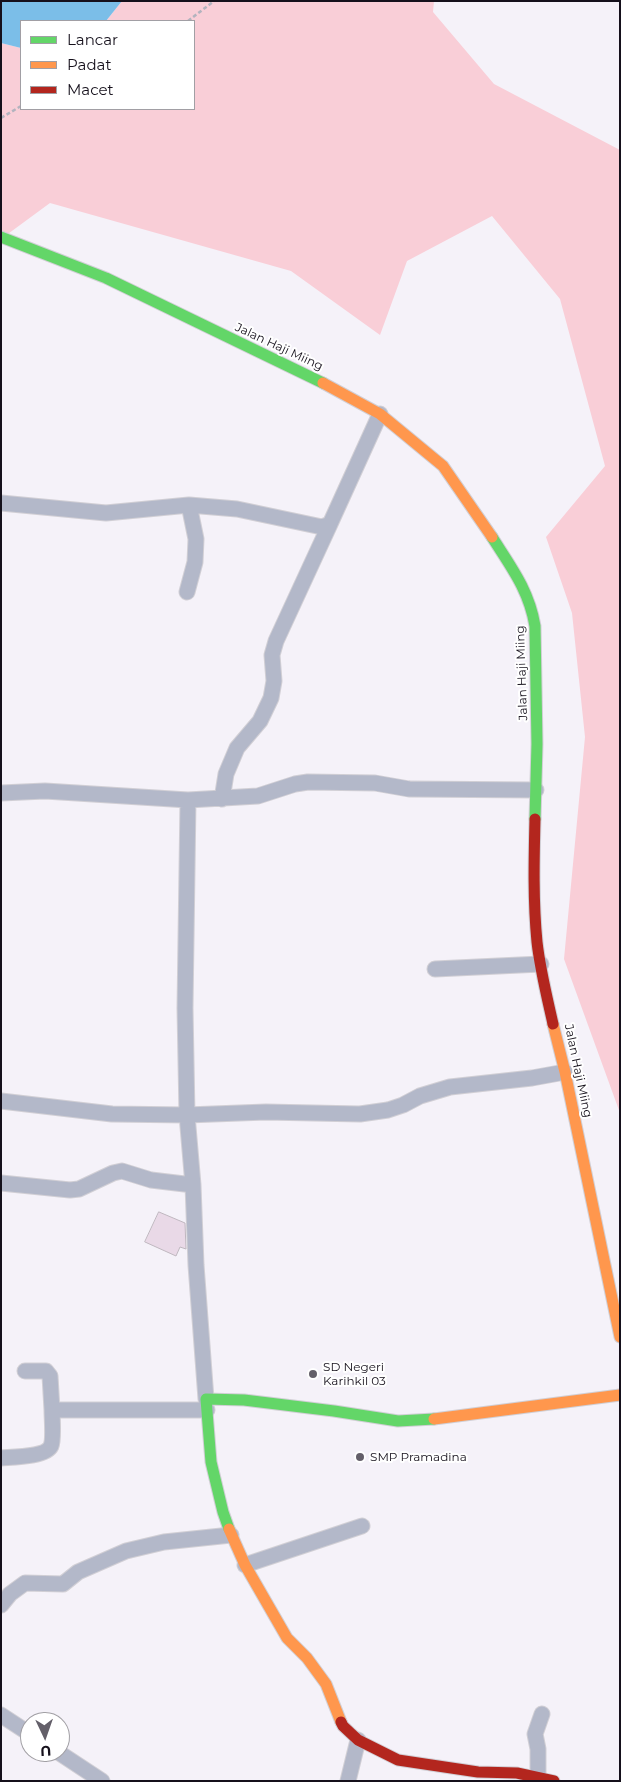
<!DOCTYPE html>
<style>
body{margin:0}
#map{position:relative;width:621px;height:1782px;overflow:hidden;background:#f5f2f9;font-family:Montserrat,sans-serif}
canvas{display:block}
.frame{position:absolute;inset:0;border:2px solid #15101b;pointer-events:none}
.legend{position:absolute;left:20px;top:20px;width:175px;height:90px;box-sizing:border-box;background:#fff;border:1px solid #a19fa4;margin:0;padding:6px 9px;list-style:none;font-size:15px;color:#15101b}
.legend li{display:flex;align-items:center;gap:10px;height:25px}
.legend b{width:25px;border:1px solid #a19fa4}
.north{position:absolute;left:20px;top:1712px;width:50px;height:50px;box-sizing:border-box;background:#fff;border:1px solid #a19fa4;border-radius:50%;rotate:177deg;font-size:14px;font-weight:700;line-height:20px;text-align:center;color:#15101b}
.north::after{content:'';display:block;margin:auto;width:18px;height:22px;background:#635f69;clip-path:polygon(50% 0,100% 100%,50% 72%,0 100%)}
</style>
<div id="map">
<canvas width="621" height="1782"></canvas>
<div class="frame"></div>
<ul class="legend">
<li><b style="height:6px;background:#63d668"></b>Lancar</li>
<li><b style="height:6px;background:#ff974d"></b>Padat</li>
<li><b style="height:6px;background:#b3261e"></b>Macet</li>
</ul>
<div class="north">U</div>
</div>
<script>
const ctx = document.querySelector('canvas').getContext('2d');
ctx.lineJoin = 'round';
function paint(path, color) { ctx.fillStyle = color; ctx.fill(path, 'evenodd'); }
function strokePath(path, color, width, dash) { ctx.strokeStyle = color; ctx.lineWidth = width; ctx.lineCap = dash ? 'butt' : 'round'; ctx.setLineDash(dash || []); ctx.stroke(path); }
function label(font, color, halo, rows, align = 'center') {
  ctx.font = font + ' Montserrat,sans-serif'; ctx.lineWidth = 4; ctx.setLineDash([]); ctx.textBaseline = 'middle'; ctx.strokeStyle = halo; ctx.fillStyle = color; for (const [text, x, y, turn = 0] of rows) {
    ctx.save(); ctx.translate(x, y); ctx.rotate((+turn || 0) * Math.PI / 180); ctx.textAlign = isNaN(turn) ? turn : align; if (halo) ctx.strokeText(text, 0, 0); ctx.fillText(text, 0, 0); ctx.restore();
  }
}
const green = new Path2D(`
 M122 1H434L433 12 494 84 620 150V1113L564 959 585 737 572 613 546 537 605 466 560 299 492 216 407 261 380 335 291 271 50 203 1 239V43L21 48V109H194V21H106Z`);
const water = new Path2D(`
 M1 1H122L106 21H21V48L1 43Z`);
const building = new Path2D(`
 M159 1212 185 1223 186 1249 180 1247 176 1256 145 1242Z`);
const path = new Path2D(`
 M188 21 214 1
 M1 118 21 106`);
const street = new Path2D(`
 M1 503 106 513 189 505 237 509 322 527 330 524 380 414
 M187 592 195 562 196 539 189 505
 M1 793 45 791 188 800 185 1008 187 1115 193 1185 196 1265 206 1399
 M222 799 226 774 237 748 260 721 271 698 274 681 272 655 276 641 330 524
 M188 800 258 796 295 784 308 782 375 783 409 789 536 790
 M435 969 541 964
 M1 1101 112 1114 187 1115 266 1112 360 1114 388 1110 403 1105 420 1096 450 1087 532 1078 565 1072
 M1 1183 70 1190 79 1189 113 1173 122 1171 151 1180 193 1185
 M25 1371H46L50 1376 52 1410
 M1 1458C12 1457 46 1457 51 1446 54 1439 52 1419 52 1410H207
 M245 1565 362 1526
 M1 1605 10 1594 25 1583 63 1584 78 1572 126 1551 164 1542 231 1535
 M1 1715 30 1734
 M58 1752 102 1781
 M538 1777V1749L535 1734 542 1714
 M348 1781 358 1740`);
const fast = new Path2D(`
 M1 237 106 278 323 383
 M492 537C511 567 529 590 535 626L537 744 535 819
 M229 1529 223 1512 211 1462 206 1399 244 1400 334 1411 398 1421 434 1419`);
const slow = new Path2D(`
 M323 383 380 414 443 466 492 537
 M553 1024 565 1072 620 1337
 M434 1419 620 1395
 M229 1529 245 1565 287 1638 307 1658 326 1684 341 1722`);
const jam = new Path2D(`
 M535 819C534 860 533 901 537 942 540 969 547 997 553 1024
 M341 1722 343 1726 358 1740 398 1760 478 1772 517 1773 554 1781`);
const markers = [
 [313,1374,5,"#635f69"],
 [360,1457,5,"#635f69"]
];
const streetNames = [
 ["Jalan Haji Miing",279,347,25],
 ["Jalan Haji Miing",522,673,-92],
 ["Jalan Haji Miing",578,1071,78]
];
const poiNames = [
 ["SD Negeri",323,1367],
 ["Karihkil 03",323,1381],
 ["SMP Pramadina",370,1457]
];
paint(green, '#f9ced7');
paint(water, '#7bbee8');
paint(building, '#e9d9e7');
strokePath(building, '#bfb7bf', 1);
strokePath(street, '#d1cfd5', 17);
strokePath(fast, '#d1cfd5', 13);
strokePath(slow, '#d1cfd5', 13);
strokePath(jam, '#d1cfd5', 13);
strokePath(path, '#b2b3be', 2.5, [4, 2.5]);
strokePath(street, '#b3b8c9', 15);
strokePath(fast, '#63d668', 11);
strokePath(slow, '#ff974d', 11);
strokePath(jam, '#b3261e', 11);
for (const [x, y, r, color] of markers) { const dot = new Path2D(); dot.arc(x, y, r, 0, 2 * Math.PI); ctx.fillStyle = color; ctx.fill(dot); strokePath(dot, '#fff', 2); }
label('12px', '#15101b', '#fff', streetNames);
label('12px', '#15101b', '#fff', poiNames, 'left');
</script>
